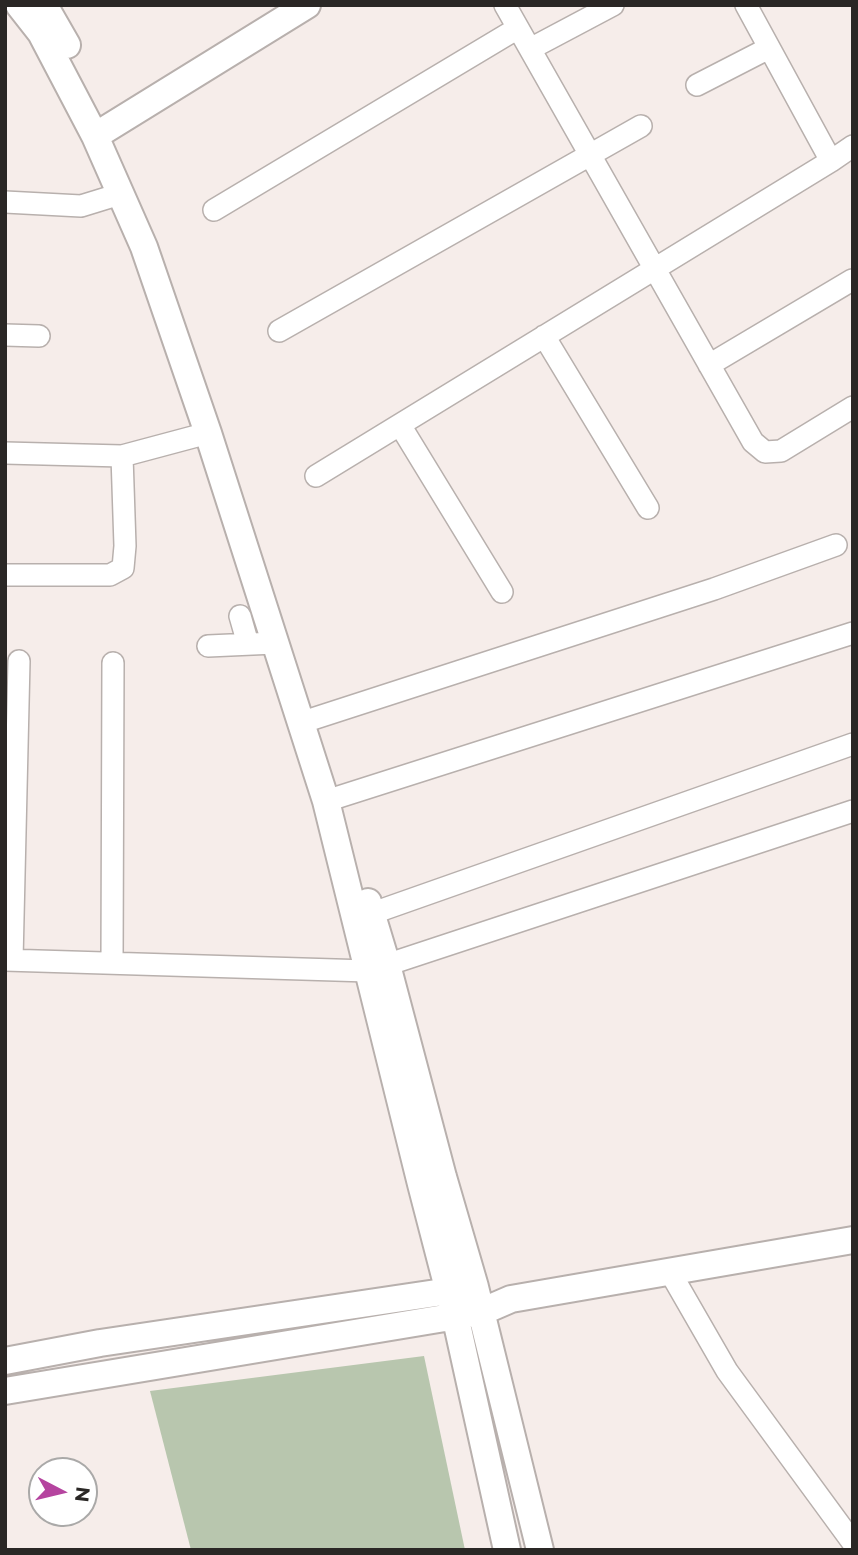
<!DOCTYPE html>
<style>
body{margin:0}
#map{position:relative;width:858px;height:1555px;overflow:hidden;background:#f6edea;font-family:Montserrat,sans-serif}
canvas{display:block}
.frame{position:absolute;inset:0;border:7px solid #2a2725;pointer-events:none}
.north{position:absolute;left:28px;top:1457px;width:70px;height:70px;box-sizing:border-box;background:#fff;border:2px solid #aaa9a8;border-radius:50%;rotate:97deg;font-size:19px;font-weight:700;line-height:28px;text-align:center;color:#2a2725}
.north::after{content:'';display:block;margin:auto;width:24px;height:32px;background:#b5449f;clip-path:polygon(50% 0,100% 100%,50% 72%,0 100%)}
</style>
<div id="map">
<canvas width="858" height="1555"></canvas>
<div class="frame"></div>
<div class="north">N</div>
</div>
<script>
const ctx = document.querySelector('canvas').getContext('2d');
ctx.lineJoin = 'round';
function paint(path, color) { ctx.fillStyle = color; ctx.fill(path, 'evenodd'); }
function strokePath(path, color, width, dash) { ctx.strokeStyle = color; ctx.lineWidth = width; ctx.lineCap = dash ? 'butt' : 'round'; ctx.setLineDash(dash || []); ctx.stroke(path); }
const green = new Path2D(`
 M424 1356 465 1550H191L150 1391Z`);
const minor = new Path2D(`
 M505 5 753 442 765 452 781 451 853 407
 M746 5 831 161
 M530 49 613 5
 M697 85 769 48
 M5 202 81 206 120 194
 M214 210 518 28
 M279 331 641 126
 M5 335 39 336
 M544 336 648 508
 M709 365 852 280
 M400 425 502 592
 M5 453 122 456 208 433
 M316 476 831 161 853 146
 M5 575H110L123 568 125 546 122 456
 M240 616 248 644
 M208 646 275 643
 M300 723 714 589 836 545
 M326 801 853 633
 M356 919 853 744
 M5 960 368 971 853 811
 M12 960 19 661
 M112 963 113 663
 M670 1272 727 1371 853 1543`);
const tertiary = new Path2D(`
 M19 5 41 33 95 136 144 247 208 433 326 801 421 1184 455 1315 507 1550
 M44 5 67 45
 M95 136 307 5
 M368 902 387 965 443 1177 475 1287 540 1550
 M5 1361 100 1343 463 1289
 M5 1391 481 1312 511 1299 853 1240`);
paint(green, '#b8c6ae');
strokePath(minor, '#b8b0ad', 24);
strokePath(tertiary, '#b8b0ad', 30);
strokePath(minor, '#fff', 21);
strokePath(tertiary, '#fff', 26);
</script>
